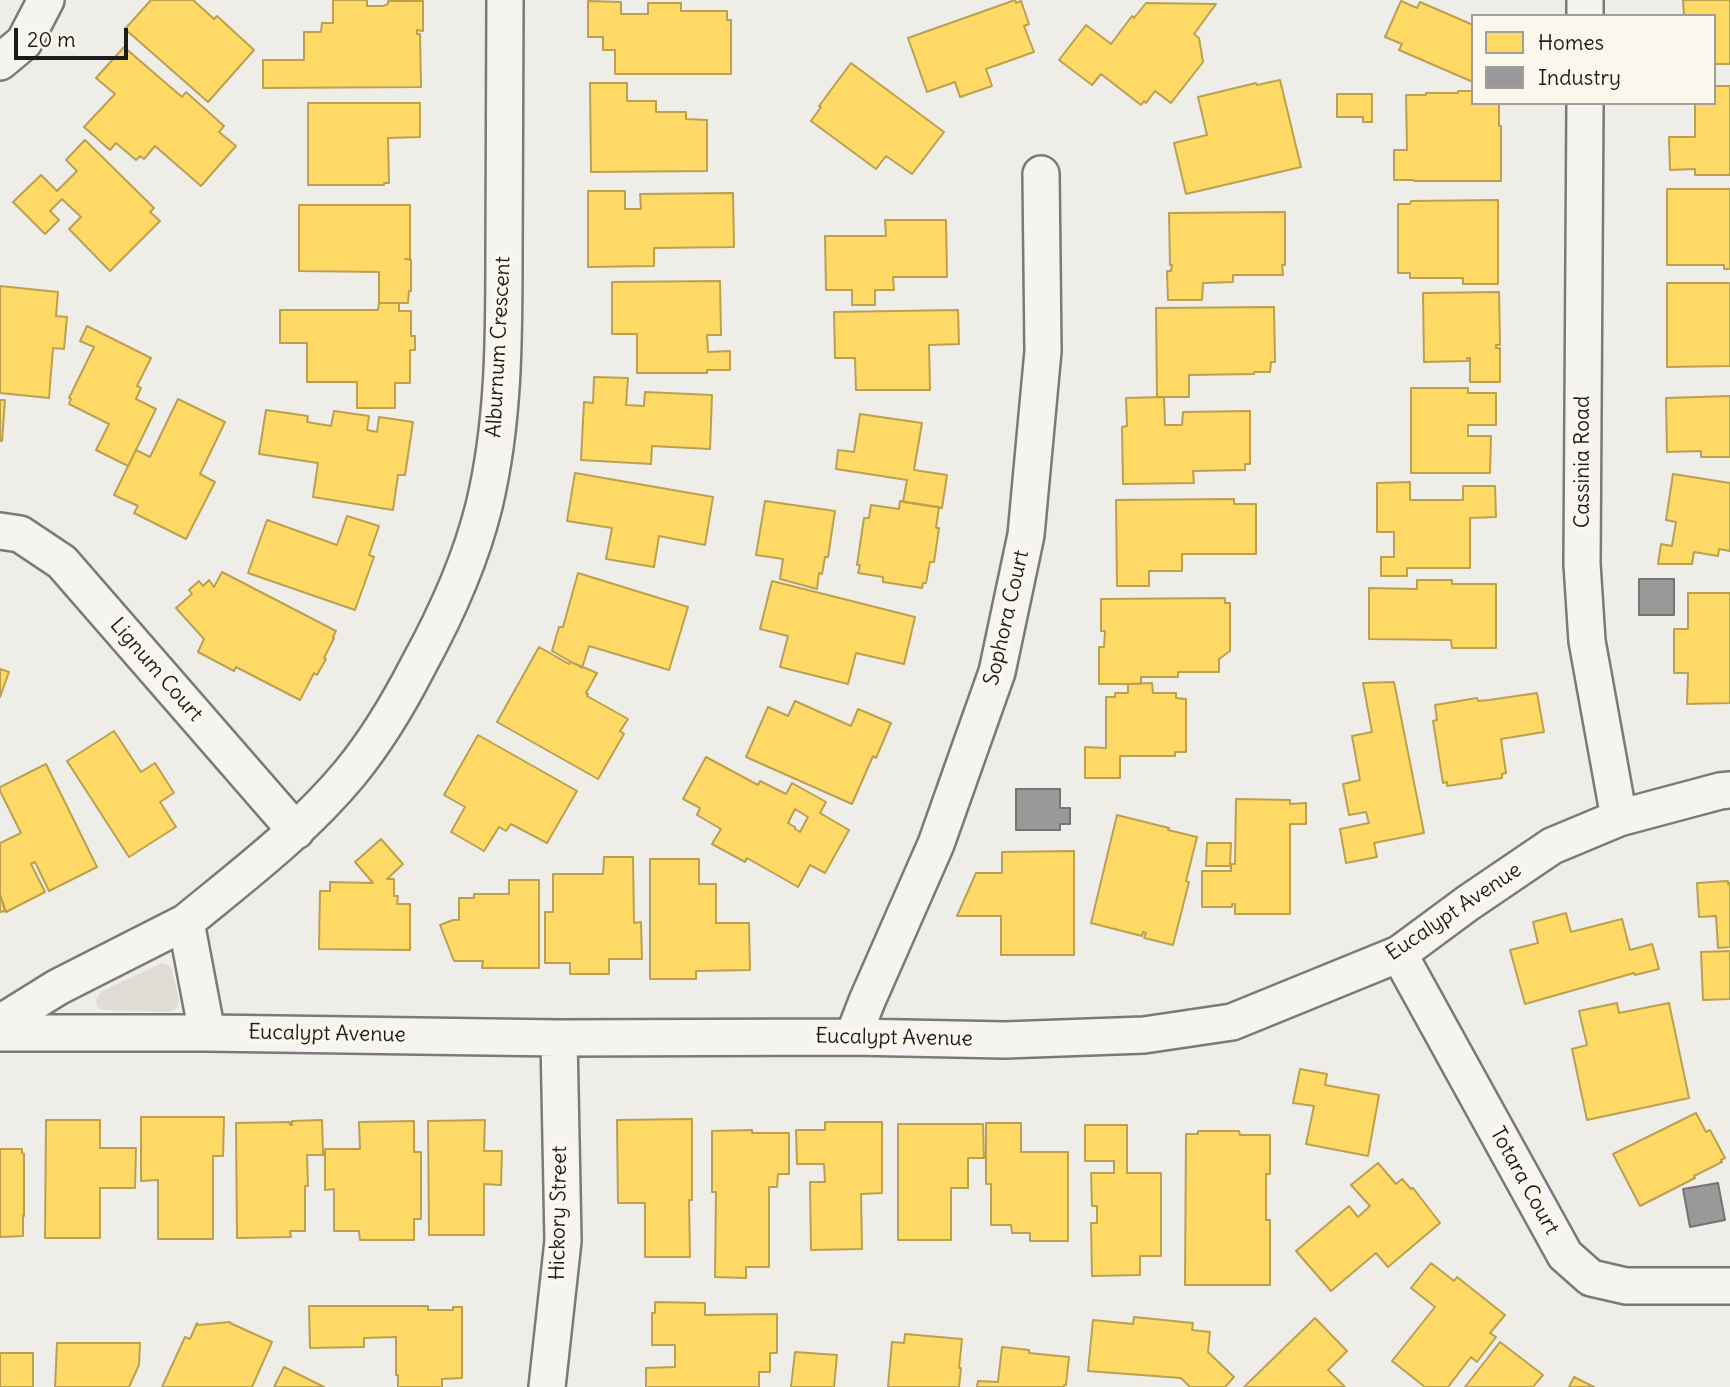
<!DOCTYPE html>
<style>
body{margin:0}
#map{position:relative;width:1730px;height:1387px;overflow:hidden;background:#eeede8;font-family:Delius,sans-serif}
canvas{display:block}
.legend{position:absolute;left:1471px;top:14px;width:245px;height:91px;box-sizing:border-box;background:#fbf7ec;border:2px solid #a29f99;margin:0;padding:9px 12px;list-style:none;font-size:21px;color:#1c1c1c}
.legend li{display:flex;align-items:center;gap:14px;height:35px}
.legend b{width:35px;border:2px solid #a29f99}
.scale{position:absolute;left:14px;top:28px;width:114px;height:32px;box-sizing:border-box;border:4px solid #1c1c1c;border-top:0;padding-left:9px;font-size:21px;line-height:24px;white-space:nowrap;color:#1c1c1c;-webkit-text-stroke:5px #fbf7ec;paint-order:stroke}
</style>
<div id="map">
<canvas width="1730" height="1387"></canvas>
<ul class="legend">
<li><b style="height:19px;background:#ffd966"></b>Homes</li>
<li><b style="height:19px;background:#999"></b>Industry</li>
</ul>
<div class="scale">20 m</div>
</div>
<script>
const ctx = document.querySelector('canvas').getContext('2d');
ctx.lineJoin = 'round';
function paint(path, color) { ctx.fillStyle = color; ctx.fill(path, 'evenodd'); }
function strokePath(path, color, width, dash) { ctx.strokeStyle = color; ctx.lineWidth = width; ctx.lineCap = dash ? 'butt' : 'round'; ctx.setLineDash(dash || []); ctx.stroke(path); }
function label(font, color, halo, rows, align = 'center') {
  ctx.font = font + ' Delius,sans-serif'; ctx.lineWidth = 7; ctx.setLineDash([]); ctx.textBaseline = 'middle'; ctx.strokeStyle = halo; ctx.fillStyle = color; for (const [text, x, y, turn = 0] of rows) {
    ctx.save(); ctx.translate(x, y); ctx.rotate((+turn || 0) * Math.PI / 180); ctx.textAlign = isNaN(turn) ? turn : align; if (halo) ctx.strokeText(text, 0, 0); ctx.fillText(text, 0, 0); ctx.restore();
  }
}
const green = new Path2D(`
 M162 963 171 967 172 971 179 1000 177 1008 169 1012 104 1010 98 1008C95 1000 96 997 102 991Z`);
const homes = new Path2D(`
 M151 0H193L214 19 217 16 254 50 208 102 125 29Z
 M333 0H367V6H383L388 4V1H423V31L417 30V34H420L421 87 263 88V60H304V32H321L322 23H333Z
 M1015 0 1016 3 1021 1 1029 24 1024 26 1034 52 986 69 992 86 960 97 955 82 927 92 908 38Z
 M1683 0H1730V64H1714V16H1684Z
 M588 1 621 2V14H648V3H681V11H727V20H731V74H615V50H603V37H588Z
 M1401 1 1417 8 1420 2 1473 25V82L1399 50 1402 44 1385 37Z
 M1146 3 1216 4 1194 34 1199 38 1203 62 1171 103 1155 91 1146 103 1144 101 1141 105 1101 74 1092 85 1059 60 1086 25 1111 44 1132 16 1134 18Z
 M124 47 182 97 186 92 224 126 219 132 236 146 201 186 155 146 144 159 140 156 136 160 116 143 110 150 84 127 115 94 96 78Z
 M851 63 944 132 912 174 886 156 876 169 811 121 821 107 819 106Z
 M1280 80 1301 167 1186 194 1174 143 1207 135 1198 97 1256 83 1257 85Z
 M590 83H627V101H656V112H686V119L707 120V171L591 172Z
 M1714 86H1730V175H1695V169L1670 170 1669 137H1695V103H1714Z
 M1458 91H1473V103H1499V126H1501V181H1414V180H1394V150H1407L1406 95H1426V93H1458Z
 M1337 94H1372V122H1363V117H1337Z
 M308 103H420V137L388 138 389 183H384V185H308Z
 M85 140 154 208 150 212 160 221 110 271 69 229 81 217 62 199 50 211 59 220 45 234 13 202 41 175 57 191 77 171 66 160Z
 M1667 189H1730V269H1724V265H1667Z
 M588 191H625V209H641L640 194 733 193 734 247 654 248V266L588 267Z
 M1498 200V284H1463V278H1410V273H1398V204H1410L1411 201Z
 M299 205H410V259H405L411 260V291H409L408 303H379V272L299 271Z
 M1285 212V265H1282L1283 275H1233V282L1203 283 1202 300H1168L1167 271H1171L1172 265H1170L1169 213Z
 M885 220H946L947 277H893L894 290H875V305H852V290H826L825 236H886Z
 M720 281 721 335H707L708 352 730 351V370H707V373H637V334H612V282Z
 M1667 283H1730V366L1667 367Z
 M0 286 58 292 56 316 67 317 64 349 53 348 49 398 0 393Z
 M1499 292 1500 345H1496V348H1500V382H1470V358H1467L1468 361 1424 362 1423 293Z
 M379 303H399V311H411V336H415V350H410V383H395V408H357V382H307V343H280V310H378Z
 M1274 307 1275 362H1271L1270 372H1254V374L1189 375V397H1157L1156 308Z
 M958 310 959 344 929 345 930 390H856L855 358H835L834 312Z
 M87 326 151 358 137 386 141 388 136 399 156 409 128 466 96 450 109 424 69 404 71 399 69 398 94 347 80 341Z
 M594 377 628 378 626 405 644 406 645 392 712 395 710 449 652 446 651 464 581 460 584 402 593 403Z
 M1411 388H1468V393H1496V425H1468V436H1491L1490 473H1411Z
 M1730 396V457H1701V451L1667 452 1666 398Z
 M1164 397 1165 425H1182L1183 412 1250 411V464H1245V470L1193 471 1194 483 1123 484 1122 427 1127 426 1126 398Z
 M178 399 225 422 200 474 215 482 186 539 134 513 138 506 114 495 136 450 150 457Z
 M0 400H5L2 441H0Z
 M266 410 308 416 307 422 331 426 334 411 369 416 367 430 377 432 379 417 413 422 405 475H398L393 510 313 497 318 463 259 454Z
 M860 414 922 423 914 470 947 475 942 508 903 502 907 480 836 469 838 450 854 452Z
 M575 473 713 497 705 545 659 536 654 567 606 559 612 528 567 521Z
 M1673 474 1730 483V551L1719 549 1718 556 1694 552 1692 564H1658L1661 544 1672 546 1676 522 1666 520Z
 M1410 482V500H1463V486H1495L1496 517 1470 518V568H1407V576H1381V557H1394V532H1377V483Z
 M1234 499V504H1256V554H1182V571H1149V586H1117L1116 500Z
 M765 501 835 511 828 557H825L822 574 819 573 817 589 780 579 783 559 756 555Z
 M900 501 939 507 936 528H939L934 562H930L926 583H923L922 588 883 582V577L858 573 860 565H857L864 518H869L871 505 899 509Z
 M347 516 379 526 369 555 374 557 355 610 248 573 267 520 337 545Z
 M222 572 336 631 333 637 334 638 324 658 326 659 317 675 314 673 300 700 236 667 234 671 198 652 204 639 176 608 192 594 189 590 199 581 203 586 209 580 214 587Z
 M578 573 688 607 669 670 589 646 582 668 552 651 559 627H563Z
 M1417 580H1452V584H1496V648H1452L1451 640 1369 639V588L1417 589Z
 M772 581 915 617 904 664 856 653 848 684 780 667 788 636 760 629Z
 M1688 593H1730V703L1687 704 1688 673H1674V629H1688Z
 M1225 598V603H1230V651L1219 659V672H1178V677H1141V684H1099V647H1104L1105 631H1101V599Z
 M539 647 569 664 571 662 597 673 586 693 588 694 587 696 628 719 620 731 624 734 598 779 497 722Z
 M0 669 9 672 0 697Z
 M1394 682 1424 833 1374 843 1377 857 1346 863 1340 829 1369 823 1366 812 1349 815 1343 784 1360 780 1352 736 1372 732 1363 683Z
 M1152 683 1153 693H1176V698L1186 699V752H1175V756H1120V778H1085V747L1106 748V697H1115V693H1128V684Z
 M1537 693 1544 732 1501 739 1506 773 1502 774V778L1447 786V782L1443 783 1433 721 1437 720 1435 705 1477 698 1478 701 1489 700Z
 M795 701 851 726 858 709 891 723 876 758 873 756 852 804 746 757 768 707 788 716Z
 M114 731 141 772 155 763 174 793 160 802 176 827 129 857 67 761Z
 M478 735 577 791 547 843 511 824 506 831 499 827 484 851 451 832 465 807 444 795Z
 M706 757 758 785 760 781 786 794 792 783 826 802 820 813 849 830 825 873 810 865 798 887 747 858 745 862 712 844 721 829 697 815 700 808 683 799ZM795 809 808 817 800 832 795 829V827L788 823Z
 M46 764 97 867 49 891 35 862 31 864 45 892 6 912 0 894V843L21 833 0 791V787Z
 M1236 799 1290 800V804L1306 803V824H1290V914H1235V904H1232V907H1202V871H1231V866H1206L1207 843H1231L1230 864H1235Z
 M1117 815 1169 828 1168 830 1197 837 1186 881 1189 882 1173 945 1144 938 1146 933 1143 932 1142 936 1091 923Z
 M381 839 403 864 387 879H394V896H398L397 904H410V950L319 949 320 891H330V882L373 883 355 862Z
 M1074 851V955H1001V916H957L976 873H1002V852Z
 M604 857H633L634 923 641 922 642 959H609V974H570V963H545V912H553V874H603Z
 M650 859H699V884H716V923H749L750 970 696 971V979H650Z
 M509 880H539V968H482L483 961H454L440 925 453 920H459V898H474V894H509Z
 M1728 881V884L1730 883V947L1718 948 1716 916 1699 917 1697 883Z
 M0 894 5 911 0 912Z
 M1566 913 1571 932 1622 919 1630 950 1652 944 1659 969 1635 975 1634 973 1525 1004 1510 950 1538 943 1533 922Z
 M1730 951V999L1703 1000 1701 952Z
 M1617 1003 1619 1013 1669 1003 1689 1098 1587 1120 1572 1049 1587 1045 1579 1011Z
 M1300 1069 1327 1074 1325 1085 1379 1095 1368 1156 1306 1144 1314 1106 1293 1103Z
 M1696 1113 1706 1132 1710 1130 1725 1158 1721 1160 1722 1162 1694 1176 1695 1178 1640 1206 1613 1154Z
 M141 1117H224L223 1156H213V1239H158V1180L141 1181Z
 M692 1119V1200H689L690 1257H645V1203H618L617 1120Z
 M46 1120H100V1148H136L135 1188H100V1238H45Z
 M322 1120 323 1155H307L308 1186H305V1231H290L291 1237 237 1238 236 1123 290 1122V1125H292V1121Z
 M485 1120 484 1151H502L501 1185 484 1184V1235H429L428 1121Z
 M414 1121V1152H421V1219H414V1240H360L359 1231H334V1189L325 1190V1149H360L359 1122Z
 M825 1122H882V1193L861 1194 862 1249 811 1250 810 1182H825L824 1164H797L796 1130H825Z
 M986 1123H1021V1152H1068V1241H1030V1233H1012L1011 1225H991V1184H986Z
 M898 1124H983L984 1158H968V1188H951V1240H898Z
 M1085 1125H1127V1173H1161V1256H1140V1275L1092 1276 1091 1223H1097V1206H1092L1091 1173H1114V1161H1085Z
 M752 1130V1133H789V1174H778L777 1187H769V1267H746V1278L715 1277 716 1192H712V1131Z
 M1198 1131H1239L1240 1135H1270V1174H1266V1220H1270V1285H1185L1186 1134H1198Z
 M0 1149H22V1153L24 1154V1216L23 1215V1236L0 1237Z
 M1378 1163 1396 1184 1402 1179 1411 1189 1413 1188 1440 1223 1388 1267 1376 1253 1331 1291 1296 1251 1349 1206 1358 1217 1370 1206 1351 1185Z
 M1431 1263 1454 1281 1457 1277 1505 1315 1490 1333 1496 1337 1477 1362 1471 1357 1448 1387H1425L1392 1361 1435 1307 1411 1288Z
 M655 1302 705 1303V1315L777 1314V1353H770V1372H759V1387H646V1368L675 1367V1345H652V1313H655Z
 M309 1306H428V1310H453V1307H462V1378L442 1379V1387H398V1375H396V1337L364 1338V1347L310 1348Z
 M1134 1317 1193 1323 1192 1330 1210 1332 1208 1352 1234 1377 1225 1387H1190L1181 1378 1088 1371 1093 1320 1133 1324Z
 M1315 1318 1347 1351 1328 1370 1345 1387H1244Z
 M230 1322V1323L272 1342 252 1387H162L185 1337 190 1339 197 1323 198 1325Z
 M905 1334 962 1339 959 1368H961L959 1387H888L892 1342 904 1343Z
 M1500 1342 1543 1375 1533 1387H1465Z
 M57 1343H140L139 1365 129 1387H55Z
 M1002 1347 1029 1350V1353L1069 1357 1066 1385H1064V1387H977L978 1381 998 1382Z
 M795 1352 837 1355 834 1387H791Z
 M0 1353H33V1387H0Z
 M284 1367 324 1387H274Z
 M1574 1377 1594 1387H1569Z`);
const industry = new Path2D(`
 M1639 579H1674V615H1639Z
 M1016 789H1060V808H1070V824H1060V830H1016Z
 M1718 1183 1725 1220 1690 1227 1683 1189Z`);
const street = new Path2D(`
 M1585 16V0
 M0 62 24 42 46 0
 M1585 103 1582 564 1587 641 1619 818
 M0 531 20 534 62 562 296 831
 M186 922C243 875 303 830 350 773 377 740 399 703 418 666 446 615 470 563 484 506 504 423 504 338 504 254 504 169 505 85 505 0
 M1399 954 1565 1255 1591 1278 1626 1286H1730
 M0 1023 58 987 186 922 207 1033
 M0 1033H207L559 1038 853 1037 1005 1040 1144 1035 1232 1022 1399 954 1468 903 1552 846 1619 818 1720 791 1730 790
 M853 1037 867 1001 936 844 997 672 1026 535 1043 351 1041 174
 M547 1387 563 1241 559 1038`);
const streetNames = [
 ["Alburnum Crescent",499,347,-87],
 ["Cassinia Road",1583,462,-90],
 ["Sophora Court",1007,618,-77],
 ["Lignum Court",156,670,49],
 ["Eucalypt Avenue",1454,912,-34],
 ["Eucalypt Avenue",327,1034,1],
 ["Eucalypt Avenue",894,1038,1],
 ["Totara Court",1524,1181,61],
 ["Hickory Street",559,1213,-89]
];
paint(green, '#dfdcd5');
paint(homes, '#ffd966');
strokePath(homes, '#bba050', 2);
paint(industry, '#999');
strokePath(industry, '#747474', 2);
strokePath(street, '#7a7a78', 40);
strokePath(street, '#f5f4f0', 35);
label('21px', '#1c1c1c', '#fbf7ec', streetNames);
</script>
